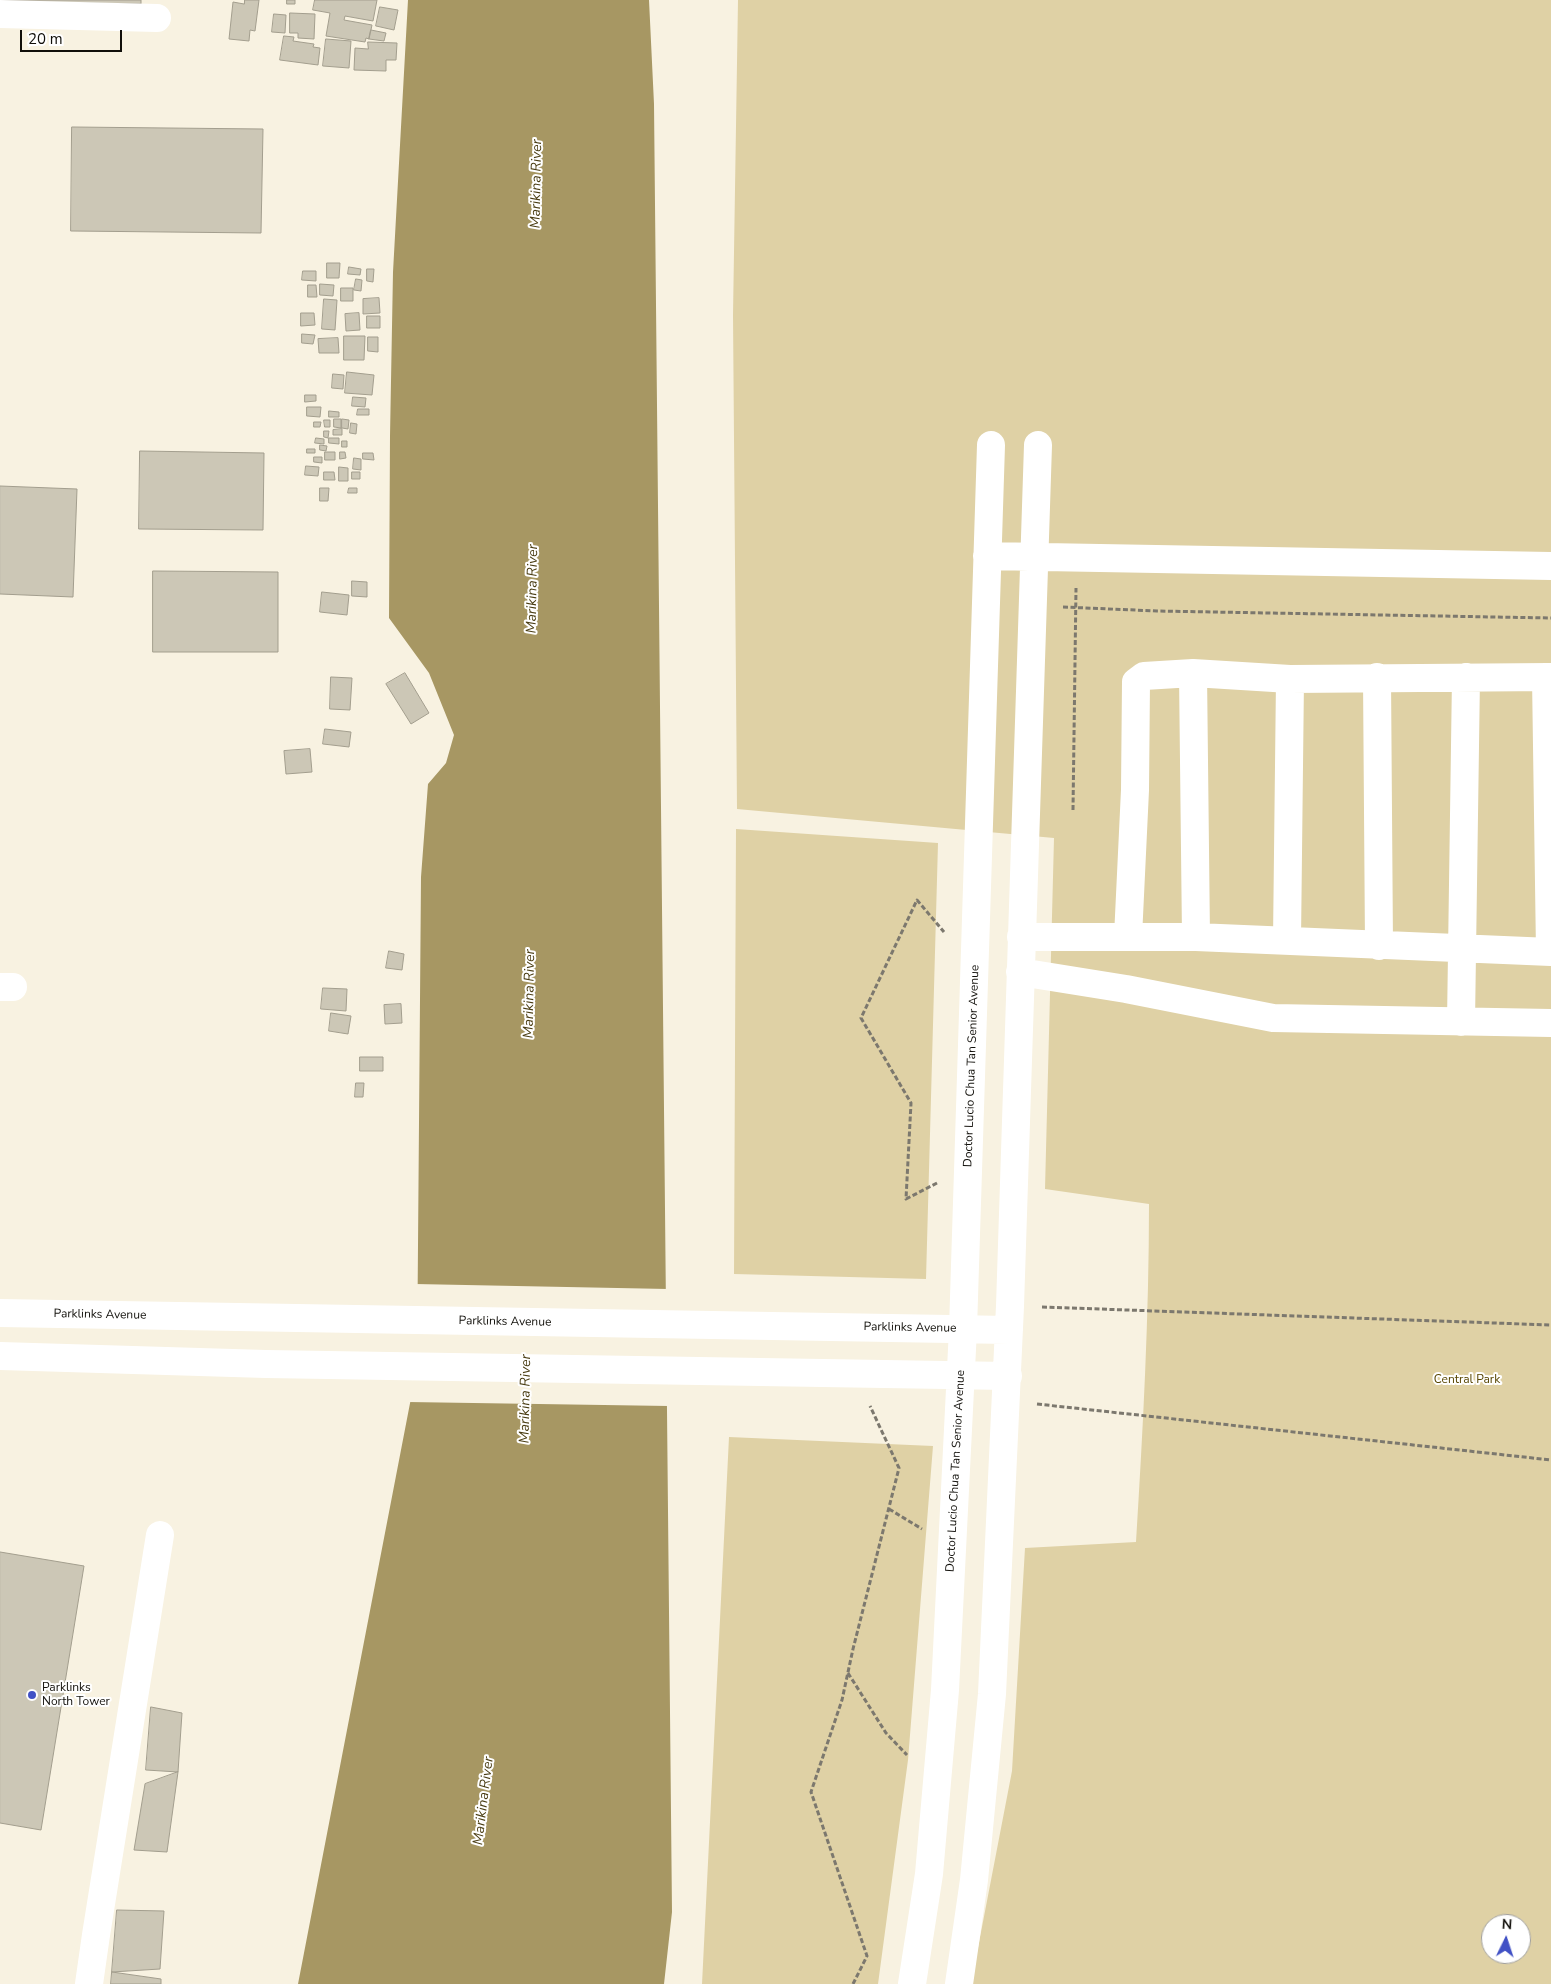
<!DOCTYPE html>
<style>
body{margin:0}
#map{position:relative;width:1551px;height:1984px;overflow:hidden;background:#f8f2e1;font-family:"Nunito Sans",sans-serif}
canvas{display:block}
.north{position:absolute;left:1481px;top:1914px;width:50px;height:50px;box-sizing:border-box;background:#fff;border:1px solid #a09f9d;border-radius:50%;rotate:4deg;font-size:14px;font-weight:700;line-height:20px;text-align:center;color:#110f0a}
.north::after{content:'';display:block;margin:auto;width:18px;height:22px;background:#4151c5;clip-path:polygon(50% 0,100% 100%,50% 72%,0 100%)}
.scale{position:absolute;left:20px;top:30px;width:102px;height:22px;box-sizing:border-box;border:2px solid #110f0a;border-top:0;padding-left:6px;font-size:15px;line-height:18px;white-space:nowrap;color:#110f0a;-webkit-text-stroke:4px #fff;paint-order:stroke}
</style>
<div id="map">
<canvas width="1551" height="1984"></canvas>
<div class="north">N</div>
<div class="scale">20 m</div>
</div>
<script>
const ctx = document.querySelector('canvas').getContext('2d');
ctx.lineJoin = 'round';
function paint(path, color) { ctx.fillStyle = color; ctx.fill(path, 'evenodd'); }
function strokePath(path, color, width, dash) { ctx.strokeStyle = color; ctx.lineWidth = width; ctx.lineCap = dash ? 'butt' : 'round'; ctx.setLineDash(dash || []); ctx.stroke(path); }
function label(font, color, halo, rows, align = 'center') {
  ctx.font = font + ' "Nunito Sans",sans-serif'; ctx.lineWidth = 4; ctx.setLineDash([]); ctx.textBaseline = 'middle'; ctx.strokeStyle = halo; ctx.fillStyle = color; for (const [text, x, y, turn = 0] of rows) {
    ctx.save(); ctx.translate(x, y); ctx.rotate((+turn || 0) * Math.PI / 180); ctx.textAlign = isNaN(turn) ? turn : align; if (halo) ctx.strokeText(text, 0, 0); ctx.fillText(text, 0, 0); ctx.restore();
  }
}
const green = new Path2D(`
 M738 0H1551V1984H971L1012 1771 1025 1548 1136 1542C1143 1429 1149 1317 1149 1204L1045 1189 1054 838 737 809 733 315ZM1491 1924H1521V1954H1491Z
 M736 829 938 843 926 1279 734 1274Z
 M729 1437 933 1446 908 1760 878 1984H702Z`);
const water = new Path2D(`
 M408 0H649L654 104 672 1912 664 1984H298L417 1367 421 877 428 784 446 763 454 735 429 673 389 618 390 436 393 272Z`);
const pier = new Path2D(`
 M415 1284 668 1289 669 1406 408 1402 415 1367Z`);
const building = new Path2D(`
 M0 0H141V4L0 2Z
 M245 0H259L255 31 250 30 249 41 229 39 233 2 244 4Z
 M287 0H295V4H287Z
 M315 0H377L373 21 345 16 344 20 372 25 369 39 366 38 365 42 326 36 330 13 313 10Z
 M380 7 398 10 394 30 376 26Z
 M290 13 315 14 314 39 298 38V33H290Z
 M274 14 286 15 285 33 272 32Z
 M371 30 386 33 384 41 369 39Z
 M284 36 294 37 293 41 314 44 313 47 320 48 318 65 280 60Z
 M326 39 351 41 349 68 323 66Z
 M368 42 397 43 396 60H386V71L354 70 355 48 368 49Z
 M72 127 263 129 261 233 71 231Z
 M327 263H340L339 278H327Z
 M349 267 361 269 360 275 348 274Z
 M367 269H374L373 282 367 281Z
 M303 271H316V281L302 280Z
 M356 279 362 280 361 291 354 290Z
 M320 284 334 285 333 296 320 295Z
 M308 285H316L317 297H308Z
 M341 288H353V301H341Z
 M379 298 380 313 363 314V299Z
 M324 299 337 300 335 330 322 329Z
 M301 313H314L315 325 301 326Z
 M359 313 360 330 346 331 345 314Z
 M367 316H380V328H367Z
 M302 334 315 335 313 344 302 343Z
 M344 336H365L364 360H344Z
 M368 337H378V352L368 351Z
 M338 338 339 353H319L318 339Z
 M347 372 374 375 372 395 345 393Z
 M333 374 344 375 343 389 332 388Z
 M305 395H316V401L305 402Z
 M353 397 366 398 365 407 352 406Z
 M307 407H321L320 417 307 416Z
 M358 409H369V415H357Z
 M329 411 339 412V417H329Z
 M334 419H341V428L334 427Z
 M342 419 349 420 348 429 342 428Z
 M324 420H330V427H325Z
 M314 422H321L320 427H314Z
 M351 423 357 424 356 434 350 433Z
 M342 429V435H333V430Z
 M324 431H329L328 438 324 437Z
 M316 438 324 439V444L315 443Z
 M329 438H339V444L329 443Z
 M342 441H347V447H342Z
 M320 445 327 446 326 451 320 450Z
 M307 449H315V453H307Z
 M140 451 264 453 263 530 139 529Z
 M325 452H335V460H325Z
 M340 452H345L346 458 340 459Z
 M363 453H373L374 460 363 459Z
 M314 457H322V463L314 462Z
 M354 458 361 459V470L353 469Z
 M306 466 319 467 318 476 305 475Z
 M339 467 348 468V481H339Z
 M324 472H334L335 480H324Z
 M352 472H360V479H352Z
 M0 486 77 489 73 597 0 594Z
 M320 488H329L328 501H320Z
 M349 488H357V493H348Z
 M153 571 278 572V652H153Z
 M352 581 367 582V597L352 596Z
 M322 592 349 595 347 615 320 612Z
 M405 673 429 713 411 724 386 684Z
 M331 677 352 678 350 710 330 709Z
 M325 729 351 732 349 747 323 744Z
 M310 749 312 772 286 774 284 751Z
 M389 951 404 954 402 970 386 968Z
 M323 988 347 989 346 1011 321 1009Z
 M401 1004 402 1023 385 1024 384 1005Z
 M331 1013 351 1016 348 1034 329 1031Z
 M360 1057H383V1071H360Z
 M356 1083H364L363 1097H355Z
 M0 1552 84 1566 41 1830 0 1823Z
 M151 1707 182 1713 178 1772 146 1770Z
 M178 1772 167 1852 134 1850 145 1784Z
 M117 1910 164 1911 160 1969 112 1972Z
 M112 1972 161 1979V1984H111Z`);
const path = new Path2D(`
 M1063 607 1157 611 1551 618
 M1073 810 1076 588
 M937 1183 906 1199 911 1103 861 1018 917 900 944 932
 M1042 1307 1551 1325
 M1037 1404 1551 1460
 M889 1509 922 1529
 M848 1673 886 1733 907 1755
 M853 1984 867 1956 811 1792 842 1700 853 1649 899 1468 870 1406`);
const minor = new Path2D(`
 M0 14 157 18
 M987 556 1551 566
 M1193 673 1196 937
 M1377 677 1379 946
 M1546 677 1550 952
 M1021 937H1196L1551 952
 M1128 937 1135 790 1136 682 1144 676 1193 673 1290 679 1551 677
 M1287 940 1290 679
 M1020 972 1126 989 1273 1018 1551 1023
 M0 987H13
 M1461 1022 1466 677
 M0 1313 1009 1330
 M0 1356 266 1364 1008 1376
 M89 1984 96 1935 160 1535
 M912 1984 929 1874 945 1690 963 1329 991 445
 M959 1984 974 1880 992 1694 1010 1306 1038 445`);
const markers = [
 [32,1695,5,"#4151c5"]
];
const streetNames = [
 ["Doctor Lucio Chua Tan Senior Avenue",972,1066,-88],
 ["Parklinks Avenue",100,1315,1],
 ["Parklinks Avenue",505,1322,1],
 ["Parklinks Avenue",910,1328,1],
 ["Doctor Lucio Chua Tan Senior Avenue",956,1471,-87]
];
const parkNames = [
 ["Central Park",1467,1380]
];
const poiNames = [
 ["Parklinks",42,1688],
 ["North Tower",42,1702]
];
const waterNames = [
 ["Marikina River",537,184,-89],
 ["Marikina River",533,589,-89],
 ["Marikina River",530,994,-89],
 ["Marikina River",526,1399,-89],
 ["Marikina River",484,1801,-83]
];
paint(green, '#dfd1a5');
paint(water, '#a79763');
paint(pier, '#f8f2e1');
paint(building, '#ccc7b6');
strokePath(building, '#a39e8e', 1);
strokePath(path, '#7c786e', 3, [5, 2.5]);
strokePath(minor, '#fff', 28);
for (const [x, y, r, color] of markers) { const dot = new Path2D(); dot.arc(x, y, r, 0, 2 * Math.PI); ctx.fillStyle = color; ctx.fill(dot); strokePath(dot, '#fff', 2); }
label('12px', '#110f0a', '#fff', streetNames);
label('12px', '#574500', '#fff', parkNames);
label('12px', '#110f0a', '#fff', poiNames, 'left');
label('italic 14px', '#493c12', '#fff', waterNames);
</script>
